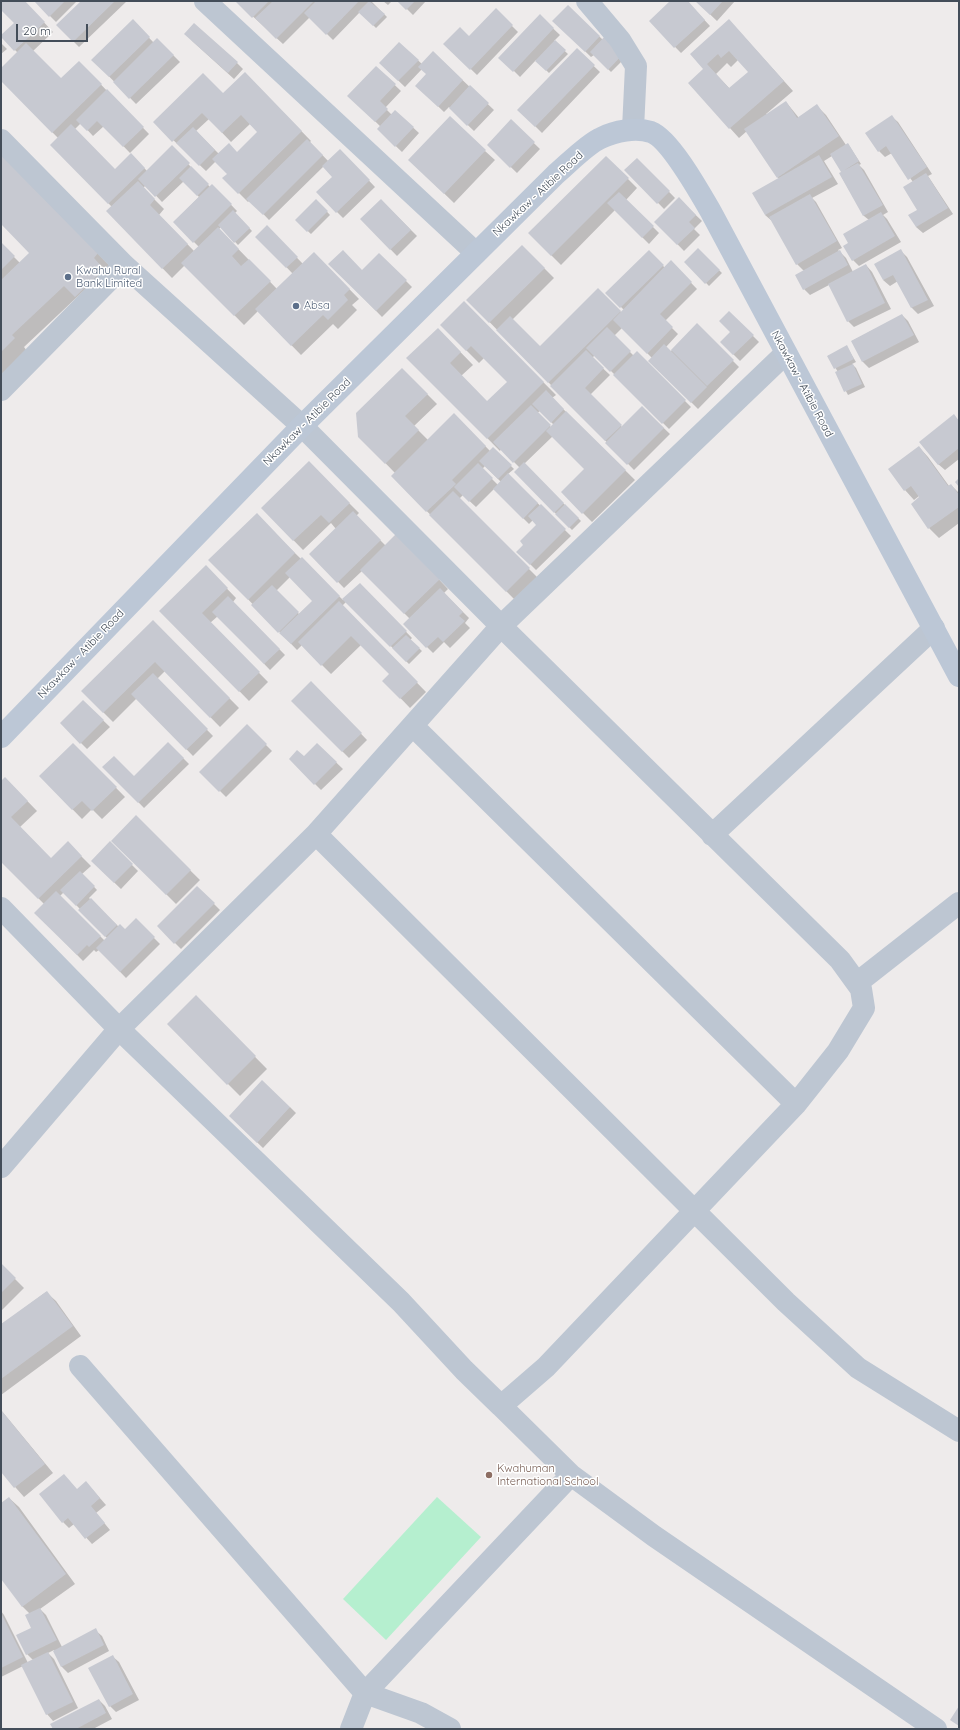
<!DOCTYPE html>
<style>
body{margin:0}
#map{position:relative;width:960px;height:1730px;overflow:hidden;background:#eeebeb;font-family:Quicksand,sans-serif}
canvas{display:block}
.frame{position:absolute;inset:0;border:2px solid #434d59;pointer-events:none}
.scale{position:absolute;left:16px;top:24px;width:72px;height:18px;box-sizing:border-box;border:2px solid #434d59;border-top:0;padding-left:5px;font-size:12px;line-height:14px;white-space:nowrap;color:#434d59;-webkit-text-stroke:3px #fff;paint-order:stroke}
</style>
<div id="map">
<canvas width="960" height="1730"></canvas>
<div class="frame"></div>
<div class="scale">20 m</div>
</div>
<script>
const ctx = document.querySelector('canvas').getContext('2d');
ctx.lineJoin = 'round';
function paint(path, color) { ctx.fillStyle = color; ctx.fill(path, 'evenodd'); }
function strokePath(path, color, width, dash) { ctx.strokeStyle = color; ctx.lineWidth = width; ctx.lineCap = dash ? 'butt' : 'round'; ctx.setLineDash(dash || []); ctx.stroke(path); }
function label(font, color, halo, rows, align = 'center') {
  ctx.font = font + ' Quicksand,sans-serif'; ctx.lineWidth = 3; ctx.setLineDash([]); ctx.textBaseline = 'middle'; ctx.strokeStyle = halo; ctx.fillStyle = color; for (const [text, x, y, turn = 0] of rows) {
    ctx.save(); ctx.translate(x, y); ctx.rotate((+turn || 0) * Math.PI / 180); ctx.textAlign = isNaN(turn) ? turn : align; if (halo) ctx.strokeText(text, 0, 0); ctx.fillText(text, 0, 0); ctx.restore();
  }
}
const green = new Path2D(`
 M437 1497 481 1537 386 1640 343 1599Z`);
const shadow = new Path2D(`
 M1 1H24L53 32 33 51 61 80 79 62 149 134 130 153 104 126 93 136 81 123 75 129 115 170 131 154 147 171 172 147 210 187 212 185 237 211 235 213 252 231 238 245 221 227 219 229 277 289 293 274 257 237 267 227 303 264 314 253 359 299 352 305 357 310 338 329 333 324 301 355 258 311 244 325 185 265 172 278 108 212 112 207 51 145 58 138 1 80V69L18 53 1 36 15 23 1 9ZM184 181 199 197 174 222 199 247 194 251 159 215 164 209 143 188 146 185 162 202Z
 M35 1H77L56 22Z
 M82 1H127L79 47 57 25Z
 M236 1H371L387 17 376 28 360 12 333 40 310 17 283 44Z
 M383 1H392L388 5Z
 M399 1H426L413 15Z
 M672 1H687L710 26 681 53 650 21Z
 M696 1H735L717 21Z
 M568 6 603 40 627 56 611 72 594 55 591 57 554 21Z
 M496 10 518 32 477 75 445 44 469 37Z
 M540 16 560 35 554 41 568 54 549 73 536 60 520 77 500 57Z
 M133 21 154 43 157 39 180 62 136 104 93 60Z
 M738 30 793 91 766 114 767 115 786 102 799 118 817 106 826 115 846 145 848 144 850 147 861 164 859 165 864 170 888 212 883 215 887 219 901 242 859 266 853 260 849 243 869 220 864 216 840 174 843 172 832 156 824 161 838 184 812 198 816 202 842 248 838 250 846 258 853 272 866 265 872 272 891 309 854 327 848 321 829 285 810 295 804 289V271L797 264 772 221 765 215 779 179 747 131 739 138 689 83 705 69 691 54ZM738 60 749 72 730 89 716 74 727 63 731 67Z
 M191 40 237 63 243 69 234 79Z
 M1 43 7 49 1 54Z
 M399 43 422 64 433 52 494 110 474 131 449 107 444 112 417 86 427 74 422 69 405 87 380 63Z
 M577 50 600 72 542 133 519 110Z
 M376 67 401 91 385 108 392 115 395 111 419 133 402 152 378 129 381 127 355 102Z
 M245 73 311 141 310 142 329 162 340 150 375 187 343 218 317 192 334 177 324 166 269 220 250 200 248 202 224 178 228 174 216 161 206 171 154 122 223 95ZM209 119 231 142 250 124 258 132 237 153 219 154 196 131Z
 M891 116 898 122 932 174 928 176 953 214 923 233 916 227 918 210 913 182 892 153 885 157 879 151Z
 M511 121 540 149 517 173 488 145Z
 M485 151 495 160 454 203 419 169Z
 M1 152 110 266 24 347 27 351 1 375V244L20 263 30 253 1 222Z
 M606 157 637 188 626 200 659 233 649 244 615 210 561 265 529 233Z
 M637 159 675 198 664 209 626 170Z
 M679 199 702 221 694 229 700 235 684 251 656 222Z
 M316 200 330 215 311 234 296 220Z
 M381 200 417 236 397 256 361 219Z
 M522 246 554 278 512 320 540 347 598 289 622 313 624 310 607 293 649 251 665 268 671 262 697 289 665 321 678 334 666 347 670 352 697 325 739 367 698 409 650 361 652 358 622 328 614 336 634 356 637 353 691 407 669 429 595 355 592 358 610 375 590 395 622 427 642 407 670 434 634 470 468 300Z
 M698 250 722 273 709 286 686 262Z
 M901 251 907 257 934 306 918 314 912 308 898 281 890 286 883 280Z
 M379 254 412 287 382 317 330 264 362 271Z
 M464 302 556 395 552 398 635 480 592 522 562 492 586 469 553 436 524 464 581 521 572 530 515 472 520 468 501 449 500 451 408 358 438 329 473 365 461 376 487 402 508 382 484 358 479 363 441 325ZM540 411 554 425 551 427 537 413Z
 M729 312 759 342 740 361 721 342 731 332Z
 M902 315 908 321 919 342 869 368 863 362 852 341Z
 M847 347 856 362 852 364 856 368 865 387 848 395 836 372H838L828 356Z
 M402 369 437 404 414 426 428 440 454 414 490 451 493 448 514 469 508 474 571 536 536 570 518 552 525 545 538 525 533 520 529 524 494 489 476 507 463 495 459 499 538 578 516 601 392 476 395 473 359 436ZM485 466 501 482 498 485 482 469Z
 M954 416 959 421V459L945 470 938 464Z
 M919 447 928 457 949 486 951 485 959 493V523L939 538 929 528 912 504 921 498 919 496 914 500 905 490Z
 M309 463 359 513 356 516 386 546 434 574 448 589 444 593 469 618 465 623 470 628 450 648 444 642 433 653 404 624 410 619 362 571 344 588 311 554 336 529 331 523 303 550 262 508Z
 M256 515 343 600 360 584 412 638 410 640 422 651 409 664 346 602 342 606 426 692 410 708 384 681 390 674 361 645 331 674 302 645 297 650 210 560ZM290 577 313 601 299 614 276 591Z
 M206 567 236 598 233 602 285 655 270 670 218 616 210 623 268 682 249 701 161 611Z
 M153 621 239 708 220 727 165 671 157 679 213 736 193 756 137 698 113 722 82 691Z
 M311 682 367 740 349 758 292 701Z
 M83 701 110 727 87 749 61 723Z
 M247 726 272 751 226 797 201 772Z
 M168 743 189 764 144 808 104 767 134 778Z
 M73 744 125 797 102 819 92 809 82 819 40 776Z
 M317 744 343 769 321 790 290 759 304 758Z
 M5 778 37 811 20 827 51 859 68 843 91 866 82 874 97 890 89 898 119 927 125 931 136 920 160 944 126 978 99 950 96 952 94 950 83 961 36 913 44 904 1 860V782ZM64 892 107 938 105 941 60 896Z
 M136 817 200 880 176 904 113 841Z
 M110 843 138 871 121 889 92 861Z
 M197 887 220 910 181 949 158 926Z
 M196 997 267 1069 240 1096 168 1024Z
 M290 1107 296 1113 263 1148 236 1122Z
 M1 1265 24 1288 1 1311Z
 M46 1292 56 1301 81 1336 1 1395V1325Z
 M1 1410 53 1473 24 1497 1 1471Z
 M92 1489 106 1505 96 1513 110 1530 92 1544 74 1524 69 1528 63 1522 77 1490Z
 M9 1498 19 1507 75 1584 40 1609 46 1615 62 1647 95 1630 102 1636 109 1651 68 1673 62 1667 54 1650 48 1653 54 1659 78 1708 53 1721 47 1714 23 1666 1 1677V1611L4 1615 28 1663 33 1660 27 1654 33 1628 30 1614 22 1606 1 1577V1504Z
 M112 1656 119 1662 139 1700 116 1712 110 1706Z
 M99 1700 105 1706 112 1719 93 1729H54Z`);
const building = new Path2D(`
 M1 1H25L45 22 14 51 1 37V35L14 23 1 10Z
 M34 1H65L49 17Z
 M81 1H115L73 42 56 25Z
 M235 1H269L252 18Z
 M273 1H314L276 39 255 18Z
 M316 1H359L326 35 304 13Z
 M369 1 385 14 373 26 358 12Z
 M397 1H415L406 10Z
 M670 1H688L705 20 674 48 649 21Z
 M695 1H723L710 15Z
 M568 5 600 36 585 52 552 21Z
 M496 8 513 25 470 70 443 44 460 27 469 36Z
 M540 14 554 28 513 72 498 58Z
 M133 19 150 37 109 77 91 60Z
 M729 19 784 81 729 129 688 83 703 69 690 54ZM729 51 748 72 729 88 707 64 718 54 721 58Z
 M194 23 238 62 228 73 184 34Z
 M606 35 625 52 608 70 590 52Z
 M157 38 174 55 129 99 113 82Z
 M555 40 566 50 546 71 535 61Z
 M399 42 419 60 398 81 379 63Z
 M26 43 61 78 79 61 102 84 52 133 1 81V68Z
 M577 48 595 65 535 127 517 110Z
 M433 51 463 80 438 107 415 86 426 74 418 67Z
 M376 66 396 84 380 101 388 109 375 122 347 96Z
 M245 72 302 131 238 194 222 178 227 174 212 159 229 143 237 152 257 132 241 115 222 133 202 113 172 142 153 122 203 73 223 93Z
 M470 85 489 103 467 126 449 108Z
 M107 89 144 127 123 147 97 121 87 131 76 120Z
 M786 101 797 118 817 104 839 136 777 178 744 129Z
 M395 110 414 127 395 147 377 129Z
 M892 115 927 167 908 180 886 146 878 152 865 133Z
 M450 116 486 150 444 194 408 160Z
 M511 119 535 142 510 168 487 145Z
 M71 124 115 169 131 153 145 168 108 204 50 145Z
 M193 127 215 150 199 166 176 143Z
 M307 139 323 155 263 215 246 199Z
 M848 143 859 161 843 171 858 163 883 205 863 216 839 173 841 172 830 154Z
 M172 145 190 163 155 197 138 179Z
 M340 149 370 180 336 213 316 192 332 177 322 166Z
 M1 151 98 253 94 258 104 269 75 297 64 286 12 335 15 338 1 352V280L29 253 1 224Z
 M819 155 832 177 765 215 752 193Z
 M606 156 629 178 551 256 528 233Z
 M637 158 670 191 657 204 624 170Z
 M191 166 209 184 197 196 179 178Z
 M926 173 948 208 916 227 908 215 917 210 903 187Z
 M138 181 155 199 150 205 188 244 162 269 106 211Z
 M212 184 232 204 193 243 173 222Z
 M619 192 654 226 642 238 607 203Z
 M810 194 837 241 796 265 769 217Z
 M679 197 696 215 689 222 695 228 677 245 654 222Z
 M316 199 328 211 307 232 295 220Z
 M381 199 411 230 390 250 360 219Z
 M233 210 250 228 234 243 218 225Z
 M881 212 895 236 852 261 843 246 848 243 843 234Z
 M267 225 298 257 286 268 255 237Z
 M218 227 239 249 232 256 241 266 249 259 271 281 234 316 181 263Z
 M1 242 15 256 1 270Z
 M522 245 545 268 489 323 466 300Z
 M698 248 720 270 705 284 684 262Z
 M901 249 928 300 911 308 893 275 883 280 874 264Z
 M343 250 362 270 379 253 407 280 376 311 328 264Z
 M649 250 664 265 620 308 605 293Z
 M840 250 848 265 803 290 795 275Z
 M314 252 350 289 344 295 348 300 328 320 323 315 291 346 255 309Z
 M671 260 692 282 660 314 673 327 647 354 613 320Z
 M866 264 885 303 847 322 828 284Z
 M598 288 621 311 548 383 496 330 510 316 540 346Z
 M464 301 544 382 487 439 406 358 438 328 461 352 450 363 487 401 507 382 471 346 466 351 440 325Z
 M729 311 754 335 733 355 720 342 730 332 719 321Z
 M902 314 914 335 862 362 851 341Z
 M697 323 734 360 707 386 671 350Z
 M607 327 631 351 610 372 586 348Z
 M664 344 707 387 691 403 648 361Z
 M847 345 854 359 834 369 827 356Z
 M586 350 604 368 585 388 622 425 605 441 550 386Z
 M637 351 686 400 662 424 613 375Z
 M853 364 862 384 844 392 835 372Z
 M402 368 428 394 405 416 419 430 385 464 358 437 356 413Z
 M546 390 564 409 551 423 532 404Z
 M531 405 551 425 513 463 493 442Z
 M642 406 664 428 627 465 605 443Z
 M566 411 626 470 582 514 561 492 584 469 546 431Z
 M454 413 486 446 452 480 456 484 426 512 391 476Z
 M954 414 959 421V448L938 465 919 442Z
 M919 446 948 486 951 484 959 495V507L928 529 911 504 919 497 911 486 904 491 888 469Z
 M493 447 512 465 498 479 479 461Z
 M309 461 350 503 329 523 321 515 293 541 261 508Z
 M524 462 564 503 554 513 514 472Z
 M478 463 493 478 469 502 454 487Z
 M508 473 538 503 523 519 493 489Z
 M959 478V487L955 482Z
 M453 491 530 568 506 592 429 515Z
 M541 504 566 529 530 565 516 552 523 545 520 541 536 525 528 516Z
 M565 504 579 518 569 528 555 514Z
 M353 511 381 540 337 583 309 554Z
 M257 513 295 553 248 600 208 560Z
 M396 534 440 579 404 614 360 570Z
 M302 557 340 596 291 644 279 633 312 601 285 573Z
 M206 565 228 588 202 613 260 672 239 692 159 611Z
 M360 583 407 631 390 647 342 599Z
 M272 585 299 612 278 633 251 605Z
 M440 588 463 612 459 616 465 621 443 642 438 637 426 648 403 624Z
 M228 596 280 649 264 664 212 612Z
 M339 601 418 682 400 699 382 681 389 674 351 636 321 666 298 642Z
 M153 620 230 698 210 718 155 662 103 713 81 691Z
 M406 635 420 648 406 662 392 648Z
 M153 673 208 729 186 750 131 694Z
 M311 681 362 733 342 752 291 701Z
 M83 700 104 720 80 744 60 723Z
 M247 724 267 744 219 792 199 772Z
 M168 742 184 758 138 803 102 767 114 756 134 776Z
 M73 743 117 787 92 811 82 801 72 810 39 776Z
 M317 743 337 762 314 785 289 759 297 750 304 756Z
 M5 777 28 801 11 817 51 858 68 841 82 856 38 899 1 862V781Z
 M136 815 191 870 166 895 111 841Z
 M110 841 133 864 114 883 91 861Z
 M80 871 95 886 76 906 60 890Z
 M197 886 215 903 174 944 157 926Z
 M56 891 101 936 89 947 87 945 77 955 34 913Z
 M91 898 117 925 105 937 78 910Z
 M136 918 155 937 120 972 96 948 120 924 125 929Z
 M196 995 256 1056 227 1085 167 1024Z
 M262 1080 290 1107 257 1143 229 1116Z
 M1 1263 16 1278 1 1293Z
 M47 1291 73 1326 1 1379V1324Z
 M1 1410 45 1464 14 1488 1 1472Z
 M64 1474 77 1489 86 1481 100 1498 91 1506 105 1523 85 1539 68 1518 62 1523 39 1494Z
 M9 1497 66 1574 22 1607 1 1579V1503Z
 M40 1608 57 1640 26 1655 16 1635 31 1628 25 1615Z
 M1 1613 23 1657 1 1668Z
 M96 1628 104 1645 61 1667 53 1651Z
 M48 1652 73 1702 46 1715 21 1665Z
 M113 1655 133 1694 109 1707 88 1668Z
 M99 1699 106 1713 76 1729H53L50 1724Z
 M959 1706V1726L950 1720Z`);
const minor = new Path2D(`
 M205 1 476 253
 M587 1 620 40 636 66 633 129
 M1 140 124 265 302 426 501 626 840 960 861 989 864 1008 838 1051 796 1104 546 1367 501 1406 464 1370 401 1302 119 1029 1 908
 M1 390 124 265
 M413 726 796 1104
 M316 834 786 1302 858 1368 959 1431
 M712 835 934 628
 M857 983 959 903
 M1 1167 119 1029 316 834 501 626 786 353
 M80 1366 365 1693 421 1713 450 1729
 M501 1406 571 1475 654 1536 936 1729
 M351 1729 365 1693 571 1475`);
const secondary = new Path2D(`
 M1 737 302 426 556 174C568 164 587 144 601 138 615 131 636 127 651 132 670 139 700 193 711 212L959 676`);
const markers = [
 [68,277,4,"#5c6f8a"],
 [296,306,4,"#5c6f8a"],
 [489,1475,4,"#8d6e63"]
];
const streetNames = [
 ["Nkawkaw - Atibie Road",538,194,-43],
 ["Nkawkaw - Atibie Road",802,384,62],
 ["Nkawkaw - Atibie Road",307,422,-45],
 ["Nkawkaw - Atibie Road",81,654,-46]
];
const serviceNames = [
 ["Kwahu Rural",76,271],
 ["Bank Limited",76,284],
 ["Absa",304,306]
];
const educationNames = [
 ["Kwahuman",497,1469],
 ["International School",497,1482]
];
paint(green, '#b5efcf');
paint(shadow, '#0003');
paint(building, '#c7c9d1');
strokePath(minor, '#bdc6d2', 22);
strokePath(secondary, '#bcc7d6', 22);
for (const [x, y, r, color] of markers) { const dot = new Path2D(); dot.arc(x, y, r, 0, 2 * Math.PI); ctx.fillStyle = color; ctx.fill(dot); strokePath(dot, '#fff', 1.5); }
label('11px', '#434d59', '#fff', streetNames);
label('11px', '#4e5e75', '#fff', serviceNames, 'left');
label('11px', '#785e54', '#fff', educationNames, 'left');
</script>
